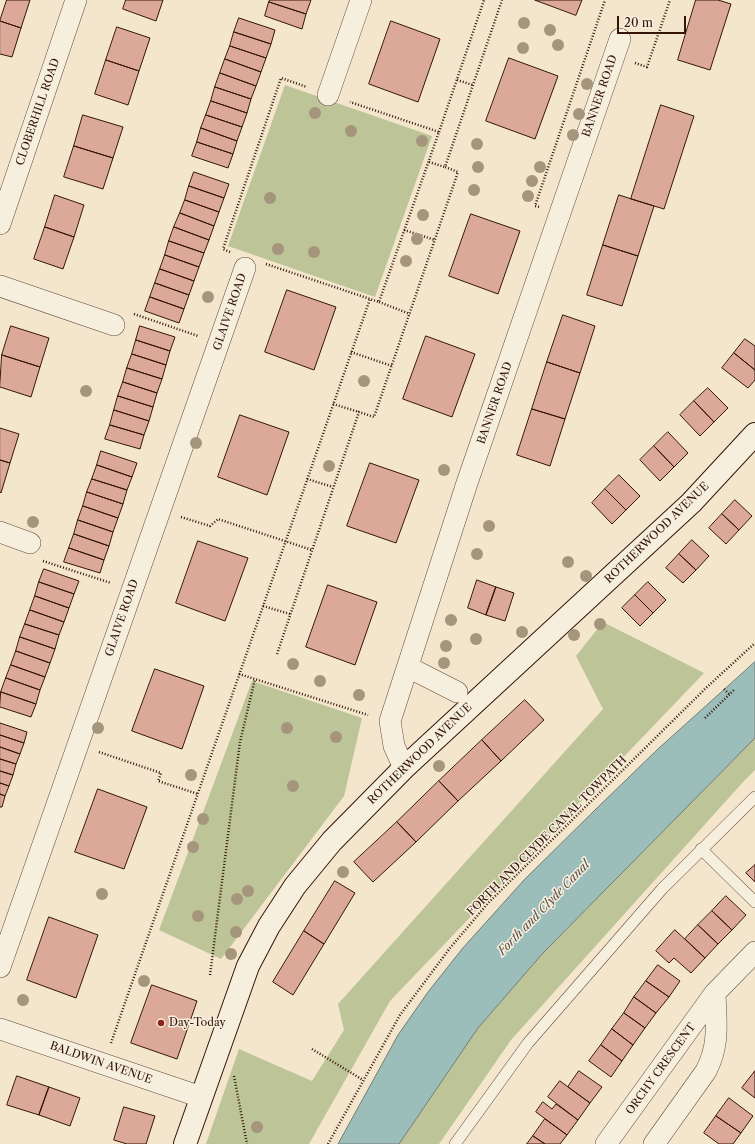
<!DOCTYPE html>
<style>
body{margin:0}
#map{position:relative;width:755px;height:1144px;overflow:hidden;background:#f3e6cc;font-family:"Libre Caslon Text",serif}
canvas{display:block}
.scale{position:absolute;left:617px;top:16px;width:69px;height:18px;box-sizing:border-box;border:2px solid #341508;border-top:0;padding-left:5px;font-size:12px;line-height:14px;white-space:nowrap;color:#341508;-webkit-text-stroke:3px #f7efde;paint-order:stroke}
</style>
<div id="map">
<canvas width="755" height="1144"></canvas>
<div class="scale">20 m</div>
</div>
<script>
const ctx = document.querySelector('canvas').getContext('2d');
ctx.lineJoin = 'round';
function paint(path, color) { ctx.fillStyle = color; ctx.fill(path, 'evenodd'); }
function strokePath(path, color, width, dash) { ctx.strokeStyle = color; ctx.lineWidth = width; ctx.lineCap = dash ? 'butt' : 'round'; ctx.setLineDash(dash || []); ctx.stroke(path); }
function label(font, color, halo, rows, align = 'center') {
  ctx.font = font + ' "Libre Caslon Text",serif'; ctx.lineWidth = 3; ctx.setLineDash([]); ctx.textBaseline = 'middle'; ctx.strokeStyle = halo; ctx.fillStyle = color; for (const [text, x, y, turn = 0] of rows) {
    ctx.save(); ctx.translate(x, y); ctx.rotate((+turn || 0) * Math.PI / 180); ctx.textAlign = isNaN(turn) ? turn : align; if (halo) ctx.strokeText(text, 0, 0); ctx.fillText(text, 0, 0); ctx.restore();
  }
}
const green = new Path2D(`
 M285 85 432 136 375 297 228 246Z
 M603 622 704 673 390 1001 309 1144H206L239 1049 312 1081 344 1030 338 1004 603 709 576 656Z
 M252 681 362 718 344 796 221 959 159 930Z
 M755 738V770L744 781 511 1040 439 1144H399L478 1028 543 953Z`);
const water = new Path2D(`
 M755 662V738L543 953 478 1028 399 1144H338L398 1035 428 992 462 949 524 880 597 808 658 749Z`);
const building = new Path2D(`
 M7 0H30L21 28 0 21Z
 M126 0H163L156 21 123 9Z
 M270 0H311L306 14 269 2Z
 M535 0H582L576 15Z
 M696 0H718L731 4 710 70 678 60Z
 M269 2 306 14 302 29 265 16Z
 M239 18 275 30 271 44 234 32Z
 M0 21 21 28 12 57 0 54Z
 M391 21 440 39 418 102 369 84Z
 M117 27 150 38 139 71 106 60Z
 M234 32 271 44 266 58 230 46Z
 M230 46 266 58 261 72 225 59Z
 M509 58 558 76 535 139 486 121Z
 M225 59 261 72 256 86 220 73Z
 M106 60 139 71 128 105 95 94Z
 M220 73 256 86 251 99 215 87Z
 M215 87 251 99 247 113 211 101Z
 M211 101 247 113 242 127 206 115Z
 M661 105 694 116 664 209 631 199Z
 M83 115 123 127 113 158 74 146Z
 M206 115 242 127 237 141 201 128Z
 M201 128 237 141 233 154 197 142Z
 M197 142 233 154 228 168 192 156Z
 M74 146 113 158 103 189 64 177Z
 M194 172 229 184 224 198 189 186Z
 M189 186 224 198 219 212 185 200Z
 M55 195 84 205 74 237 45 227Z
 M619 195 654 206 638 256 603 245Z
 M185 200 219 212 214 226 180 213Z
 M180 213 214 226 209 240 174 227Z
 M471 214 520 231 498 294 449 276Z
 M45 227 74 237 63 269 34 259Z
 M174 227 209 240 204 253 169 241Z
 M169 241 204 253 199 267 165 255Z
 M603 245 638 256 622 306 587 295Z
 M165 255 199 267 194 281 160 269Z
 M160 269 194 281 189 295 155 283Z
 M155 283 189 295 184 309 150 297Z
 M287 290 336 307 314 370 265 352Z
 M150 297 184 309 179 323 145 311Z
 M563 315 595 326 580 373 547 362Z
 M11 326 49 338 40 367 2 355Z
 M140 326 175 337 170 351 136 340Z
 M426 336 475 354 452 417 403 399Z
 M745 339 755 346V370L734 353Z
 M136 340 170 351 166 365 132 354Z
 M734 353 755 370V380L748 388 722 368Z
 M132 354 166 365 162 379 127 368Z
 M2 355 40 367 31 397 0 387Z
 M547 362 580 373 565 419 532 409Z
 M127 368 162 379 157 393 123 382Z
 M123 382 157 393 153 407 118 396Z
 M708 388 728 408 714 422 694 401Z
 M118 396 153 407 149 421 114 410Z
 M694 401 714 422 700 436 680 415Z
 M532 409 565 419 550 466 517 455Z
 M114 410 149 421 144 435 110 425Z
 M240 415 289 432 267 495 218 477Z
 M110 425 144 435 140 449 105 439Z
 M0 428 19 434 10 463 0 460Z
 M668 432 688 453 674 467 654 446Z
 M654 446 674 467 660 481 640 460Z
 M101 451 137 463 132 477 97 465Z
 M0 460 10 463 1 493 0 492Z
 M370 463 419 480 396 543 347 526Z
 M97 465 132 477 127 490 92 479Z
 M619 475 640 496 626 510 605 489Z
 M92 479 127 490 123 504 87 492Z
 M605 489 626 510 612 524 592 503Z
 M87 492 123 504 118 518 83 506Z
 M735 500 752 516 739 530 722 514Z
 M83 506 118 518 113 532 78 520Z
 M722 514 739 530 726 544 709 528Z
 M78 520 113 532 109 546 74 534Z
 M74 534 109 546 104 560 69 548Z
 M692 540 709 556 696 570 679 554Z
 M198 541 248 558 225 621 176 603Z
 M69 548 104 560 100 573 64 562Z
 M679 554 696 570 683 583 666 568Z
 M44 569 79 581 74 594 39 582Z
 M477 580 496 587 486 615 468 608Z
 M39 582 74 594 69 608 35 596Z
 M648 582 666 600 653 613 635 595Z
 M328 585 377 602 355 665 306 647Z
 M496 587 514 593 505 621 486 615Z
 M635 595 653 613 640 626 622 608Z
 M35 596 69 608 64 622 30 610Z
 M30 610 64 622 59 635 25 624Z
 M25 624 59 635 55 649 20 637Z
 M20 637 55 649 50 663 16 651Z
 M16 651 50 663 45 677 11 665Z
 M11 665 45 677 40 690 6 678Z
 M155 669 204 686 182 749 132 731Z
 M6 678 40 690 36 704 1 692Z
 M1 692 36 704 31 717 0 707Z
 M525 700 544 720 501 761 482 740Z
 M0 723 27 732 24 743 0 735Z
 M0 735 24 743 20 754 0 747Z
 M482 740 501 761 458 801 439 781Z
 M0 747 20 754 16 764 0 759Z
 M0 759 16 764 13 775 0 771Z
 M0 771 13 775 9 786 0 783Z
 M439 781 458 801 416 842 397 822Z
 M0 783 9 786 5 796 0 794Z
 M98 789 147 807 124 869 75 852Z
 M0 794 5 796 2 807H0Z
 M397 822 416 842 373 882 354 862Z
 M755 865V882L746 873Z
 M335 881 355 893 324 944 304 931Z
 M726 896 746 915 732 930 712 911Z
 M712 911 732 930 718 944 698 925Z
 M49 917 98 935 76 998 27 980Z
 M698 925 718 944 705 958 685 939Z
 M675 930 705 958 691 973 674 958 669 963 656 951Z
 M304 931 324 944 293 995 273 982Z
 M658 965 680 981 669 997 646 981Z
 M646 981 669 997 656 1013 634 997Z
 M152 985 197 1001 177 1059 131 1043Z
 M634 997 656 1013 645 1028 624 1013Z
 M624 1013 645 1028 633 1045 612 1029Z
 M612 1029 633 1045 622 1061 601 1045Z
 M601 1045 622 1061 611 1077 589 1061Z
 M579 1071 602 1087 590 1103 568 1087Z
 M755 1071V1098L742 1088Z
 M17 1076 49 1087 39 1115 7 1105Z
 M560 1081 590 1103 578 1120 548 1097Z
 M49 1087 80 1098 70 1126 39 1115Z
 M729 1098 753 1116 741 1133 716 1116Z
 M543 1102 552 1109 556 1104 578 1120 567 1135 536 1112Z
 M124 1107 155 1116 146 1144H127L114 1140Z
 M716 1116 741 1133 733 1144H719L704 1133Z
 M545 1119 567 1135 560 1144H545L533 1136Z
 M533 1136 545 1144H527Z`);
const path = new Path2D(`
 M635 63 647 67 670 0
 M457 80 473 85
 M439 132 484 0
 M429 162 445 167
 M539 207 535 206 605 0
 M404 230 435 240
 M230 252 223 249 281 78 307 87
 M266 264 379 302 439 132 350 102
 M379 302 410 314
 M134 314 198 336
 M351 352 392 366
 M333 404 359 412
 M307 479 333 487
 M181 517 210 526 218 519 312 550
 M43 561 111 583
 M263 606 290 614
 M277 654 359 412 374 417 458 172 445 167 502 0
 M239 674 368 715
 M724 689 730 695
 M705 718 734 690
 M99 752 161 773 158 781 198 794
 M210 975 240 742 255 679
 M111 1043 370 299
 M312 1049 363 1080
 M234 1076 247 1144
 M328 1144 400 1015 450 948 489 902 707 687 755 643`);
const lane = new Path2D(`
 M701 849 755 902
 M455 1144 528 1043 662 889 755 797`);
const street = new Path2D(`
 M328 95 361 0
 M0 224 76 0
 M0 286 114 325
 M0 532 30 543
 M408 667 457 692
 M404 768 394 746 390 721 467 483 620 39
 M0 967 245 268
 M0 1029 201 1097
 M606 1144 715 993 755 952
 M654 1144 706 1071C720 1044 716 1022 715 993`);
const secondary = new Path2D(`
 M185 1144 248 966 269 926 295 886 332 841 404 768 691 503 755 434`);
const trees = [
 [524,23],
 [550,30],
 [558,45],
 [523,48],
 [587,84],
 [315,113],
 [579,114],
 [351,131],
 [573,135],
 [422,141],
 [477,144],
 [478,167],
 [540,167],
 [532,181],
 [474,190],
 [528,196],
 [270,198],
 [423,215],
 [417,239],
 [278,249],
 [314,252],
 [406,261],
 [208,297],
 [364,381],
 [86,391],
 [196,443],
 [329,466],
 [444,470],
 [33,522],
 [489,526],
 [477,554],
 [568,562],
 [586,576],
 [451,620],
 [600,624],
 [522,632],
 [574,635],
 [476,639],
 [446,646],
 [444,663],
 [293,664],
 [320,681],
 [359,695],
 [98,728],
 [287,728],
 [336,737],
 [439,766],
 [191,775],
 [293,786],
 [203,819],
 [193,847],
 [343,872],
 [248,891],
 [102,894],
 [237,899],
 [198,916],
 [236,932],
 [231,954],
 [144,981],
 [23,1000],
 [257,1127]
];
const markers = [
 [161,1023,4,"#8f2418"]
];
const streetNames = [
 ["BANNER ROAD",600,96,-71],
 ["CLOBERHILL ROAD",38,112,-71],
 ["GLAIVE ROAD",230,312,-71],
 ["BANNER ROAD",495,403,-71],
 ["ROTHERWOOD AVENUE",657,533,-44],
 ["GLAIVE ROAD",122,618,-71],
 ["ROTHERWOOD AVENUE",420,754,-44],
 ["FORTH AND CLYDE CANAL TOWPATH",547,836,-45],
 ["BALDWIN AVENUE",101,1063,19],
 ["ORCHY CRESCENT",661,1069,-54]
];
const poiNames = [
 ["Day-Today",169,1023]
];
const waterNames = [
 ["Forth and Clyde Canal",544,908,-46]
];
paint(green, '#bdc497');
paint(water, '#9cbebb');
strokePath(water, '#727a73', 1);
paint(building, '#dca999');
strokePath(building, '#341508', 1);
strokePath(lane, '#644939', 12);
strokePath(street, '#644939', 22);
strokePath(secondary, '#341508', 24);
strokePath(path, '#341508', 2.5, [1, 2]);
strokePath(lane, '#f7efde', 11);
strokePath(street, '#f7efde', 21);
strokePath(secondary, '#f7efde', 22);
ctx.fillStyle = '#a4957c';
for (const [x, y] of trees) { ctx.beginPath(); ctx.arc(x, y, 6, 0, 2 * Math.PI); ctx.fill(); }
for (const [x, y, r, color] of markers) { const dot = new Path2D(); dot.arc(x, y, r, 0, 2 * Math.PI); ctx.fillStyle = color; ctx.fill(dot); strokePath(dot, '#f7efde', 1.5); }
label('11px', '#341508', '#f7efde', streetNames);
label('11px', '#341508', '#f7efde', poiNames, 'left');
label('italic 12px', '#585047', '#f7efde', waterNames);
</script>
